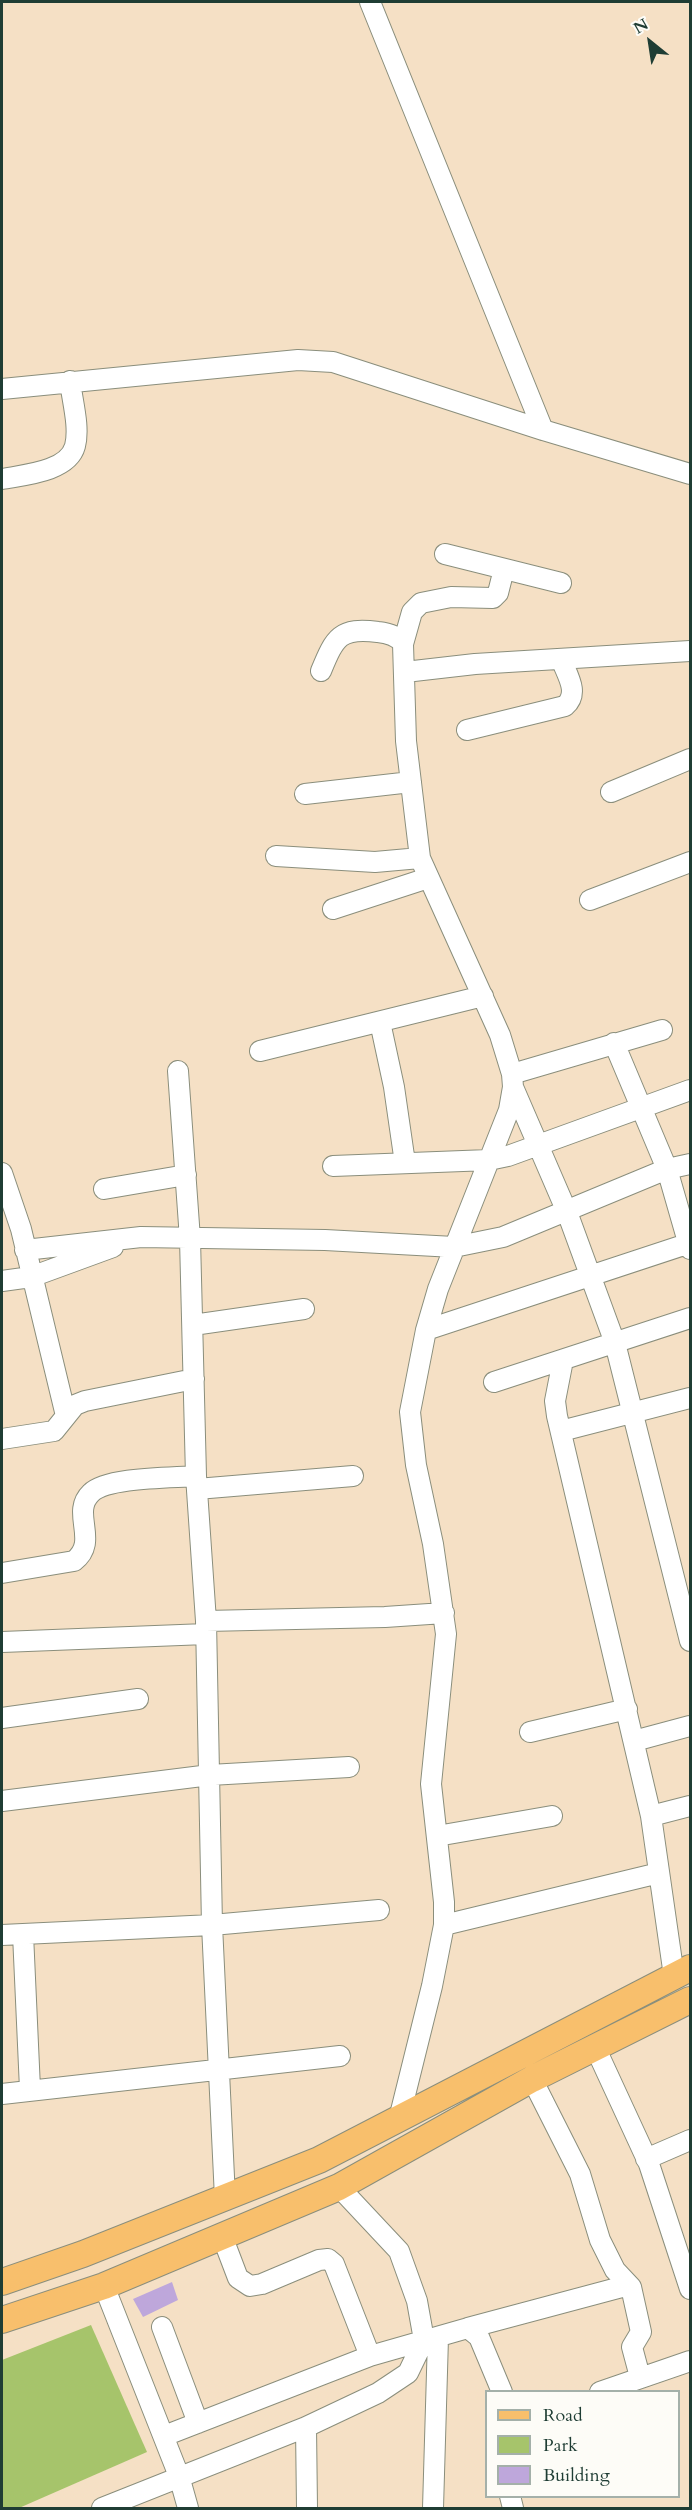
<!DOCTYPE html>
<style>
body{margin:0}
#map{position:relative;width:692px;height:2510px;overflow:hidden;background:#f5e0c5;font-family:Cardo,serif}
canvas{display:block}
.frame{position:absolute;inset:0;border:3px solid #1f3d34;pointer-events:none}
.legend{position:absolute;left:485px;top:2390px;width:195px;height:108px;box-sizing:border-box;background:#fdfcf7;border:2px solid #a4b0a9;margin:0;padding:8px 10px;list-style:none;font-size:18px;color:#1f3d34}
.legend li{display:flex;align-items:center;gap:12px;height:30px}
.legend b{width:30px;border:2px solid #a4b0a9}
.north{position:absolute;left:620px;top:12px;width:60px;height:60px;-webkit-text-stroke:4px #fdfcf7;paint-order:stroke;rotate:330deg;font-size:16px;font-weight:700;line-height:24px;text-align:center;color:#1f3d34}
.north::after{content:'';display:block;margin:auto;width:21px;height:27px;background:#1f3d34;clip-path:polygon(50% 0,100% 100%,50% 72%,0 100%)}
</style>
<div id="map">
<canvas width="692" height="2510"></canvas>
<div class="frame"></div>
<ul class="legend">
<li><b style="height:8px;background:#f8bf6c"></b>Road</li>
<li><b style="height:16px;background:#a6c46b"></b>Park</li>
<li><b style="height:16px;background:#bea7db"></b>Building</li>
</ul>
<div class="north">N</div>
</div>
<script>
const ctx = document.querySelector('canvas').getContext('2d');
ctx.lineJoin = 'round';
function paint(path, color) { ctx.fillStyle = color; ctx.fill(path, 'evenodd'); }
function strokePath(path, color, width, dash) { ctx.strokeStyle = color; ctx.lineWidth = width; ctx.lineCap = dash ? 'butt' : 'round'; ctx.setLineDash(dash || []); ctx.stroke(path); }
const green = new Path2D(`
 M91 2325 147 2452 19 2508H2V2360Z`);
const building = new Path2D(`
 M172 2282 178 2300 143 2317 133 2299Z`);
const minor = new Path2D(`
 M370 2 543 430
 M2 389 298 360 333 362 543 430 690 474
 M2 479C23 475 68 472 75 446 80 427 72 400 70 381
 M445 554 561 583
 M403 644 412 612 421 603 451 597 493 598 498 593 504 569
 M321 671C335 637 340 627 378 632 388 633 398 636 403 644L406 741 420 858 500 1035 512 1074 513 1087 509 1110 438 1289 426 1330 410 1412 416 1465 433 1544 446 1634 431 1784 444 1902V1925L432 1986 399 2119
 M405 672 475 664 690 651
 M467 730 565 706C580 693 567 675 561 659
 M611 792 690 759
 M305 794 411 782
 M276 856 375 862 420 858
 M590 900 690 862
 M333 909 428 878
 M380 1022 394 1087 405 1163
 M614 1043 667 1169 690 1249
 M260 1051 483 996
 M178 1071 190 1239 196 1476 206 1621 212 1925 379 1910
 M512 1074 662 1030
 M513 1087 567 1212 615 1343 690 1641
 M333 1166 489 1160 508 1156 690 1090
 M2 1173 21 1229 66 1416
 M104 1189 186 1175
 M25 1250 141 1237 325 1240 454 1247 503 1237 667 1169 690 1164
 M2 1281 31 1277 113 1247
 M193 1325 304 1309
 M426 1330 690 1243
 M563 1360 555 1401 557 1416 651 1816 674 1976
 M494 1382 690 1318
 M561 1431 690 1398
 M2 1439 54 1431 75 1405 85 1401 194 1379
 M197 1489 353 1476
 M2 1573 74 1561C100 1541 70 1513 91 1493 107 1477 172 1478 196 1476
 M206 1621 385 1617 444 1613
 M2 1642 206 1634
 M2 1718 138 1699
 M530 1732 627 1709
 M634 1741 690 1726
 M2 1801 210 1775 349 1767
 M651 1816 690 1806
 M437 1836 552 1816
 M444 1925 659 1873
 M23 1934 30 2089
 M2 1935 212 1925 225 2198
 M595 2047 649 2164 690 2289
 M532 2079 580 2174 600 2240 615 2270 631 2287 641 2332 632 2347 640 2377
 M2 2094 340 2056
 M646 2159 690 2140
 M222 2236 238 2278 250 2286 262 2284 319 2260 328 2259 334 2264 370 2356
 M104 2286 179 2476 188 2508
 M162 2327 198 2423
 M468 2328 629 2285
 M600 2392 690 2361
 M306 2427 307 2508
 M164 2436 370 2356 468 2328 479 2337 502 2392
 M510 2496 513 2508
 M102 2508 306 2427 378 2393 408 2373 424 2340 417 2301 399 2251 339 2187
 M433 2508 438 2338`);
const major = new Path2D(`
 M2 2282 83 2254 319 2160 690 1968
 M2 2320 104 2286 339 2187 532 2079 690 2000`);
paint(green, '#a6c46b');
paint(building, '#bea7db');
strokePath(minor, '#8a8e7c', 22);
strokePath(major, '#8a8e7c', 28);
strokePath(minor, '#fff', 20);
strokePath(major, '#f8bf6c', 26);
</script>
